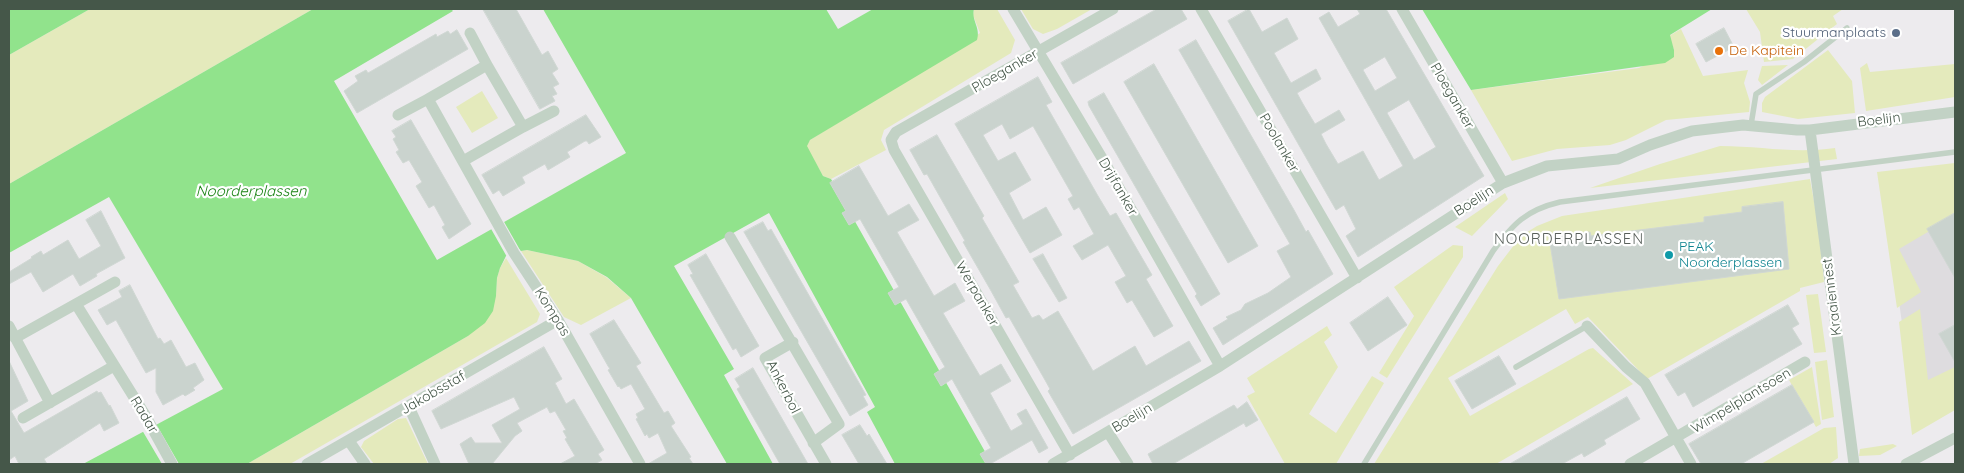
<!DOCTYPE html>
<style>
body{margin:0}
#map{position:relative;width:1964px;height:473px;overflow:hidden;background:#edebee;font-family:Quicksand,sans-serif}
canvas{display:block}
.frame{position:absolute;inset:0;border:10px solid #455749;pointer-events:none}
</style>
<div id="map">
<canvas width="1964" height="473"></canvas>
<div class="frame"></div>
</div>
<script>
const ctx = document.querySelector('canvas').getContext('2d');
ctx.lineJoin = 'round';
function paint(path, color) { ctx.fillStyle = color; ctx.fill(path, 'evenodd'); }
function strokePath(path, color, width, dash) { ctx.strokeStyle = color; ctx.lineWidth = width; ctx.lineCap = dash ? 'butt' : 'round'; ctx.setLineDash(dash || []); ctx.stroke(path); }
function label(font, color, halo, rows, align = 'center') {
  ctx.font = font + ' Quicksand,sans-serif'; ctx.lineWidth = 4.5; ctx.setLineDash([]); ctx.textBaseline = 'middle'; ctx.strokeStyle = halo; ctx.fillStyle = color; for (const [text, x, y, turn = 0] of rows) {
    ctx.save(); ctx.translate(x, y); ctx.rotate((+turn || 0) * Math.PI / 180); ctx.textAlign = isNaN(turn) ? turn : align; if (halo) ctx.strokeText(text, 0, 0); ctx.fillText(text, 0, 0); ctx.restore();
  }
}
const education = new Path2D(`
 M1955 168V402L1916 425 1882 178Z`);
const green = new Path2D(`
 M90 9H313L9 184V55Z
 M974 9H997L1015 40 1011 53 884 130 881 140 886 150 831 179 823 176 806 146 810 140 980 33 973 15Z
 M1021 9H1092L1057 29 1043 34 1033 29Z
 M1746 9H1843L1833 16 1837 24 1793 59 1764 62 1760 32Z
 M1681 29 1703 76 1748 70 1744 83 1750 102 1749 112 1666 120 1626 140 1610 145 1557 149 1512 161 1471 90 1639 68 1674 50 1669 36Z
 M1828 50 1852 81 1855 113 1798 119 1762 112V103L1765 97Z
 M1867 63 1870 72 1955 64V97L1866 111 1860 68Z
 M1788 65 1762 85 1758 80 1762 66Z
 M482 91 498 118 472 133 456 107Z
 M1720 146C1761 146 1794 154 1835 148L1837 159 1590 188 1660 164Z
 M1955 163V216L1899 249 1921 292 1897 308 1877 172Z
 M1810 179 1818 224 1824 282 1800 288V291L1647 379 1588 317 1575 324 1566 309 1448 378 1470 416 1589 349 1593 348 1633 384 1496 464H1374L1498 266 1521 236 1537 226 1562 216Z
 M1505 193 1508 199 1472 236 1455 227Z
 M1453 245 1463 246V257L1387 378 1379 373 1414 316 1394 287Z
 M527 250 578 261 606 277 631 298 581 325 564 317 521 251Z
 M506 258 540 314 537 322 290 464H247L468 336 496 296 497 278 500 268Z
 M1818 294 1826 352 1814 353 1806 295Z
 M1920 309 1928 380 1955 367V410L1912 435 1899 322Z
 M1327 326 1332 335 1324 342 1338 367 1309 414 1336 433 1372 376 1384 383 1336 464H1285L1247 396 1255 392 1247 378Z
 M1827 360 1834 417 1822 420 1815 362Z
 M1812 367 1821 424 1816 427 1789 380Z
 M406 418 428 464H374L361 447 364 441 398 419Z
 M1836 427 1838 458 1829 464H1761L1824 428Z
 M1893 444 1897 446 1880 455 1859 456 1860 449Z`);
const water = new Path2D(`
 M9 9H90L9 55Z
 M313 9H451L453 11 334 81 437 260 626 153 543 9H826L838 29 873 9H974C971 20 981 28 977 40L810 140 807 146 823 176 831 179 992 464H895L867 412 875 407 769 213 674 266 734 369 724 375 773 464H727L631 298 607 277 578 261 527 250 521 251 519 249 506 256 500 268 497 278 496 296 493 311 485 323 468 336 247 464H83L223 389 109 197 9 253V184Z
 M1422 9H1712L1670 35 1674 50V57L1665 63 1471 90Z`);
const pier = new Path2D(`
 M503 220 520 250 507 257 490 227Z
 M155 422 179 464H162L142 430Z`);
const building = new Path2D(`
 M483 9H516L542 55 548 51 558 69 552 73 559 84 553 87 557 94 552 96 555 101 540 109Z
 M1157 9H1181L1187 19 1073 84 1061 63Z
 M1249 9 1262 32 1287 18 1298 39 1274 53 1291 83 1316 69 1321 79 1297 93 1303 104 1315 124 1339 110 1345 120 1321 134 1326 144 1338 164 1363 151 1379 180 1403 166 1319 18 1329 12 1338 27 1360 14 1357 9H1386L1484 176 1358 257 1346 236 1356 229 1344 205 1336 210 1228 21ZM1385 57 1397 78 1375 91 1363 70ZM1409 100 1436 147 1414 160 1387 113Z
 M1724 28 1734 47 1706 62 1696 44Z
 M457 30 468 49 357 113 344 91 358 81 355 76 366 70 368 73 436 34 437 37 448 31 450 34Z
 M1196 40 1294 210 1306 232 1308 230 1333 274 1223 345 1213 328 1228 319 1226 317 1241 310 1245 304 1268 293 1291 277 1277 251 1290 244 1179 50Z
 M1154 64 1258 246 1228 263 1124 82Z
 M1038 77 1052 102 1046 105 1098 196 1110 216 1116 213 1152 275 1146 279 1173 326 1154 337 1132 300 1127 303 1115 282 1126 276 1108 245 1082 260 1073 246 1094 234 1079 207 1074 210 1068 199 1073 196 1033 126 1010 139 1002 124 983 135 998 161 1015 152 1031 180 1009 193 1023 220 1046 207 1062 235 1030 253 955 124Z
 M1104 93 1220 294 1201 306 1195 296 1197 294 1089 106 1088 102Z
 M586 115 601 137 589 144 587 141H585L567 152 570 157 548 170 545 164 522 177 525 183 503 196 499 190 493 194 482 175Z
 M411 120 471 224 449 239 442 227 445 225 434 205 429 208 416 186 422 182 409 160 403 163 396 152 399 150 393 139 396 137 392 131Z
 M937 135 984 216 982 218 1019 282 1013 285 1032 318 1039 315 1043 320 1058 311 1093 371 1135 346 1146 366 1189 341 1201 361 1073 434 1048 391 1050 389 1045 380 1009 317 1006 318 990 289 963 242 965 241 927 174 924 175 910 150Z
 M859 166 888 216 909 204 919 220 897 232 934 296 955 283 965 301 943 313 980 376 1001 364 1011 381 990 393 1011 431 1023 424 1017 414 1026 409 1048 448 1039 453 1032 440 990 464H986L980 454 991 448 952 379 941 386 934 374 945 367 906 299 895 305 888 293 899 287 860 219 849 225 842 213 846 211 830 183Z
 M1783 202 1789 269 1559 299 1549 237 1590 232 1591 236 1704 222V217L1742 212V207Z
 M101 211 125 258 96 274 97 276 80 286 73 274 43 292 31 272 9 284V272L32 258 31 257 41 251 43 255 68 240 79 259 101 246 86 220Z
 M1955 213V278L1927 229Z
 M763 222 768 231 771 229 866 395 863 396 868 405 850 416 744 232Z
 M706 254 759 346 741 357 736 348 733 350 690 275 693 274 688 265Z
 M1043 254 1067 298 1059 302 1033 259Z
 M130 285 158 339 160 338 164 344 171 340 186 367 195 363 204 380 193 388 195 390 185 396 183 394 163 405 156 392V368L146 373 116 320 107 325 98 310 122 297 119 291Z
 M1388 297 1407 325 1368 351 1350 323Z
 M1788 305 1799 324 1792 328 1802 344 1693 407 1685 392 1678 396 1665 375Z
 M614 320 641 363 636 366 664 413 668 411 675 423 671 426 691 457 689 458 693 464H648L667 453 658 433 649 438 647 434 645 436 636 419 638 418 636 414 645 409 631 384 621 389 619 386 618 387 608 370 610 369 608 366 590 334Z
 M1955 325V362L1939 334Z
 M544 347 562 379 555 383 566 404 574 399 604 450 598 454 602 460 595 464H560L575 456 565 439 567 438 563 431 566 430 555 411 550 413 547 407 517 423 522 431 515 436 492 464H469L460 444 471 437 475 443H502L492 425 520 409 514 397 441 429 432 411Z
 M1499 356 1516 384 1472 409 1455 381Z
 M9 361 28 401 11 411 24 433 97 391 98 393 101 392 109 406 110 405 119 423 104 431 100 423 44 459 47 464H19L15 456 9 460Z
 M753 368 800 450 808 464H780L744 401 737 389 740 387 735 379Z
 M1792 385 1814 422 1741 464H1701L1689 444Z
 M1627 397 1640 419 1604 440 1606 444 1584 457 1582 453 1562 464H1510Z
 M1247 402 1258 420 1246 427 1244 423 1173 464H1153L1148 454 1234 405 1237 409Z
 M860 425 867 436 869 434 887 464H859L842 435Z`);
const lane = new Path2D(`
 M1751 125 1756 94 1804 62 1847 28
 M1516 367 1587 326
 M1364 464 1493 251C1513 224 1526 210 1560 202L1955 152`);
const street = new Path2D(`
 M1013 9 1102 158 1220 366
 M1201 9 1357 278
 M1402 9 1503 183
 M470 33 487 65
 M398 115 428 99
 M523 127 554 111
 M1810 130 1854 464
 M463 161 523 127 487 65 428 99 514 253 558 320 640 464
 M730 237 839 424 813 443
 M76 304 145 415 172 464
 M9 326 50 403
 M1587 326 1626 367 1645 383 1691 464
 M15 338 115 282
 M793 342 765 358 826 464
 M409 407 435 464
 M23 418 114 366
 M1108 432 1128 464
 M349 441 365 464
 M1070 455 894 150 891 140 896 132 1113 9
 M307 464 558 320
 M1053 464 1220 366 1503 183 1547 166 1618 159 1650 145 1692 131 1743 125 1797 130H1810L1955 112
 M1630 464 1805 362
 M1906 464 1955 438`);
const markers = [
 [1896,33,5,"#5c6f8a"],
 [1719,51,5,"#e8710a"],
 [1669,255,5,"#0f9aa8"]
];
const serviceNames = [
 ["Stuurmanplaats",1886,33]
];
const foodNames = [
 ["De Kapitein",1729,51]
];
const streetNames = [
 ["Ploeganker",1005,71,-30],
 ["Ploeganker",1452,96,60],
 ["Boelijn",1879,120,-7],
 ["Poolanker",1279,143,60],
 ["Drijfanker",1118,187,60],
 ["Boelijn",1474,201,-33],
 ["Werpanker",977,294,60],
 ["Kraaiennest",1832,297,-97],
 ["Kompas",552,312,58],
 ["Ankerbol",783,387,63],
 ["Jakobsstaf",433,393,-30],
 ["Wimpelplantsoen",1741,401,-31],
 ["Radar",144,415,59],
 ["Boelijn",1132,418,-31]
];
const cultureNames = [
 ["PEAK",1679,247],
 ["Noorderplassen",1679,263]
];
const waterNames = [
 ["Noorderplassen",251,191]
];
const neighbourhoodNames = [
 ["NOORDERPLASSEN",1569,239]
];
paint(education, '#dedcdf');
paint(green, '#e4eabc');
paint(water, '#91e38c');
paint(pier, '#edebee');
paint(building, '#cad3ce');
strokePath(building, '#d0d7d3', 1);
strokePath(lane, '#c2d2c5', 5.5);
strokePath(street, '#c2d2c5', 11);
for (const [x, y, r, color] of markers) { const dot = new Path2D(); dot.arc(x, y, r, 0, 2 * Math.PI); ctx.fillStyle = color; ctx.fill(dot); strokePath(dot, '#fff', 2); }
label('14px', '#4e5e75', '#fff', serviceNames, 'right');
label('14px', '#c56008', '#fff', foodNames, 'left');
label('14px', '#455749', '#fff', streetNames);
label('14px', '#0d838f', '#fff', cultureNames, 'left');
label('italic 15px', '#1c8416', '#fff', waterNames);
ctx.letterSpacing = '1px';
label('15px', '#59605b', '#fff', neighbourhoodNames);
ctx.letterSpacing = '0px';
</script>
